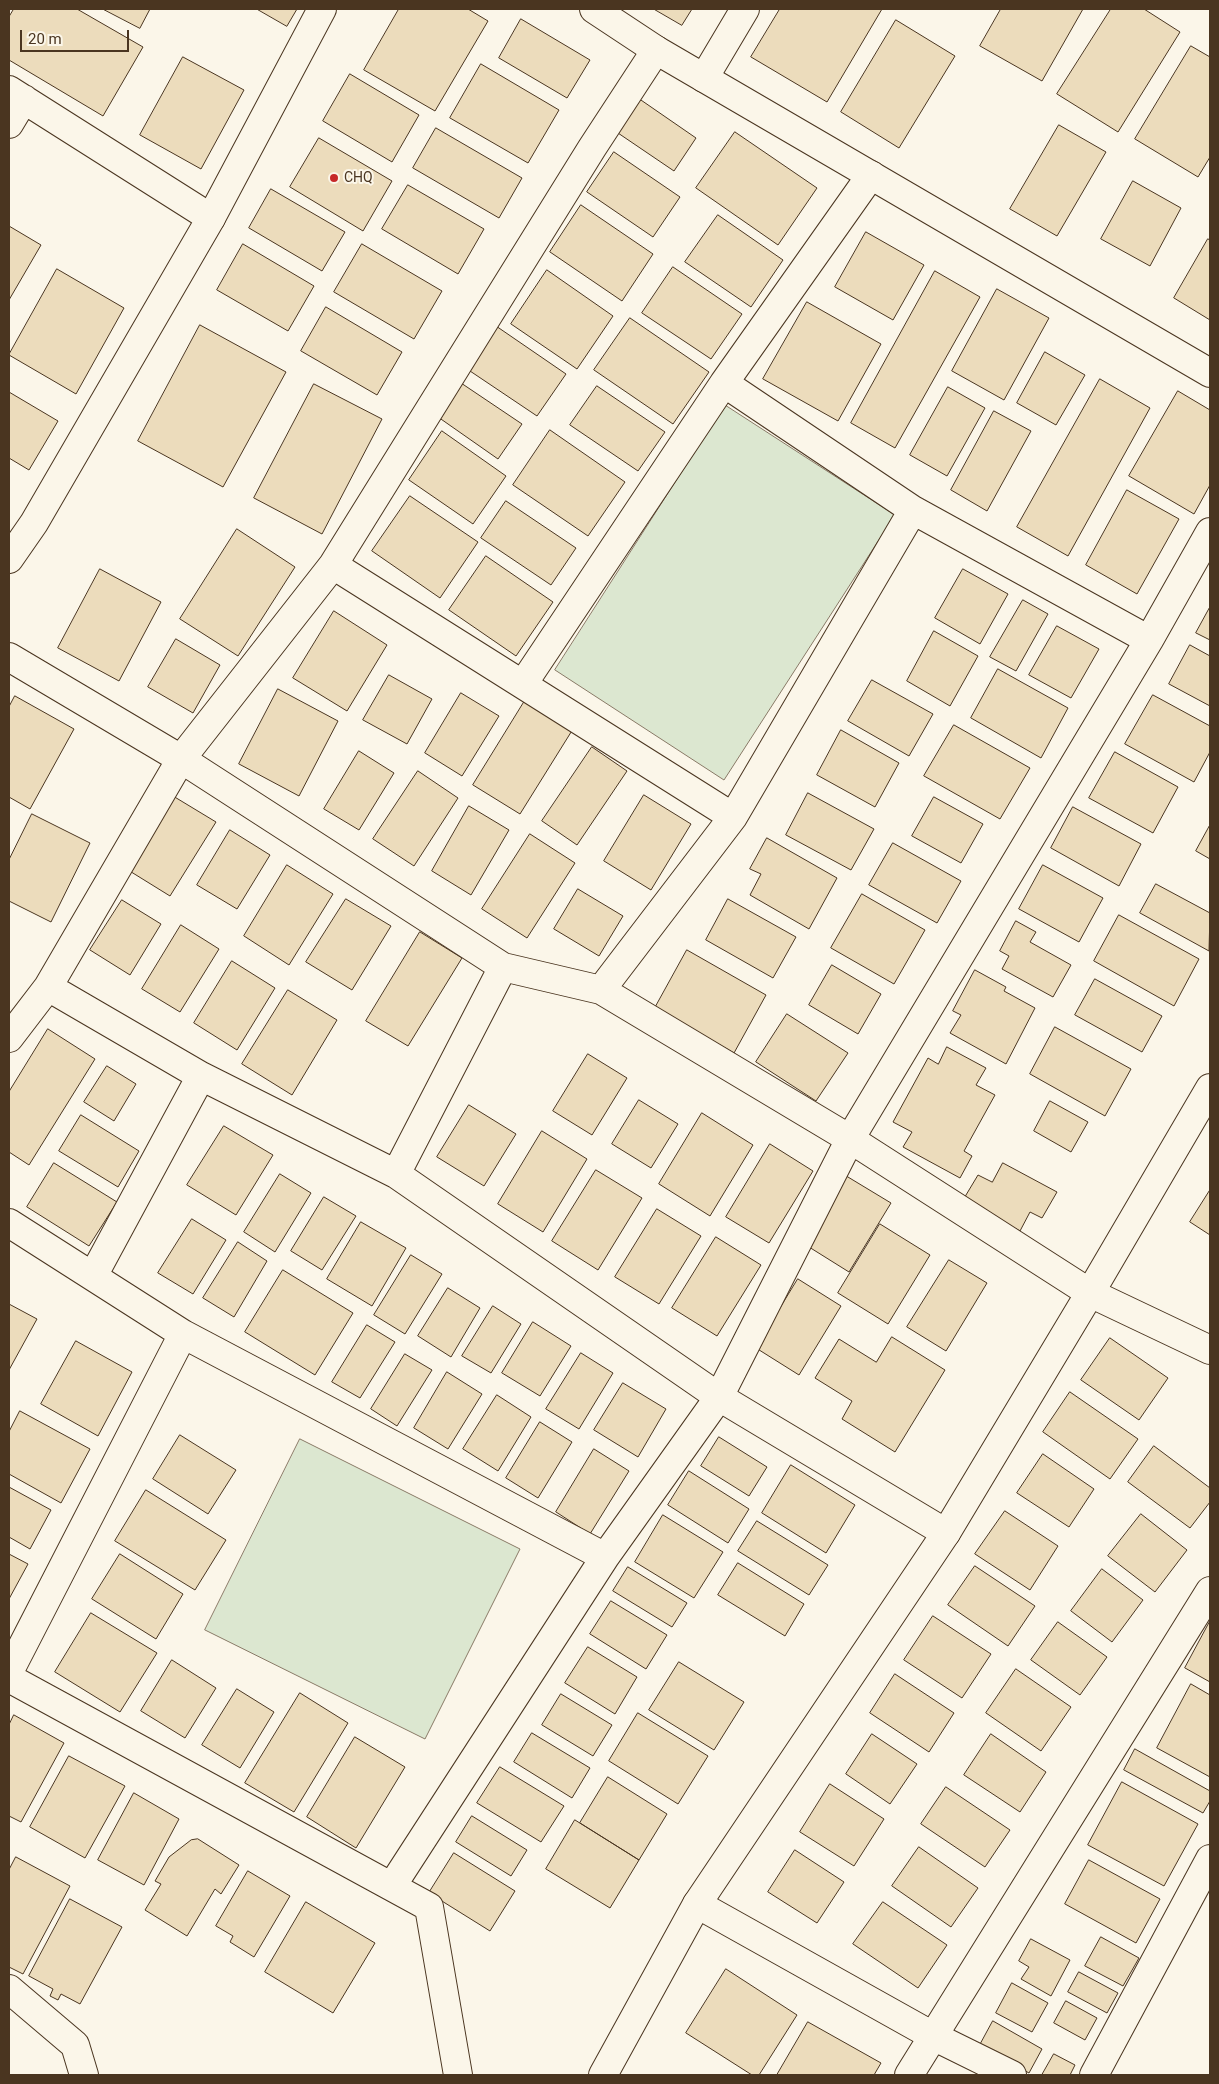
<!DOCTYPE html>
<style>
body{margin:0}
#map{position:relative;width:1219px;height:2084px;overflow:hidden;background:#fbf6e9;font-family:Roboto,sans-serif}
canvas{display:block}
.frame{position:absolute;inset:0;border:10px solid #4a3520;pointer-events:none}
.scale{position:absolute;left:20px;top:30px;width:109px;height:22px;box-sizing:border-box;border:2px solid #4a3520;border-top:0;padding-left:6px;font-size:15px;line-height:18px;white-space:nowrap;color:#4a3520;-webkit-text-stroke:4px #fbf6e9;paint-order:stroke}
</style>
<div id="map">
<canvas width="1219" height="2084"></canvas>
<div class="frame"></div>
<div class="scale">20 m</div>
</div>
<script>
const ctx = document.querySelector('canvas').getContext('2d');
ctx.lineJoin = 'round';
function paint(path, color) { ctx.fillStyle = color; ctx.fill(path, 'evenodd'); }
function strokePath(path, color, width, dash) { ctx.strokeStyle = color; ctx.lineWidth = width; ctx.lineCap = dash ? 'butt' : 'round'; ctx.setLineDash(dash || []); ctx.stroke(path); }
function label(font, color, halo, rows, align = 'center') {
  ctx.font = font + ' Roboto,sans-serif'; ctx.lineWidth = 4; ctx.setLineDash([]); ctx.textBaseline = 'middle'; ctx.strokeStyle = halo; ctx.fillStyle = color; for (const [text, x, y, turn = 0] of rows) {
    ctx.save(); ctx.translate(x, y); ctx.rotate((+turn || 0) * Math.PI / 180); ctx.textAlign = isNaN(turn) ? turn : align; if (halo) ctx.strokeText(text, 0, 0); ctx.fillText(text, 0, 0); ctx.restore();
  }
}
const green = new Path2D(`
 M725 405 895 515 724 780 555 670Z
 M300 1439 520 1549 425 1739 205 1630Z`);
const building = new Path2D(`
 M14 9H77L143 47 103 116 9 60V17Z
 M103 9H150L140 28Z
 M257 9H297L287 26Z
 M399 9H468L488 21 435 111 364 70Z
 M654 9H692L682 25Z
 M780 9H882L827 102 751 57Z
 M1001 9H1083L1042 81 980 46Z
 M1111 9H1144L1180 32 1118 132 1057 94Z
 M521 19 590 60 567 98 499 58Z
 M896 20 955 56 899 148 841 112Z
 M1191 46 1210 57V157L1198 177 1135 139Z
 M183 57 244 90 201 169 140 135Z
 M481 64 559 110 528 163 450 118Z
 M350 74 419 115 392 162 323 121Z
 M638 98 696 138 674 171 615 131Z
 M1059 125 1106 152 1057 236 1010 209Z
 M436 128 522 178 499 218 413 168Z
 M735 132 817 188 778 245 696 188Z
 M319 138 392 181 363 231 290 187Z
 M614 152 680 197 653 237 587 192Z
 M1133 181 1181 208 1150 266 1101 239Z
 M408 185 484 229 458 274 382 229Z
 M271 189 345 232 322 271 249 228Z
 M581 205 653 254 622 301 550 252Z
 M718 215 783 260 751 307 685 262Z
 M9 226 41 245 9 300Z
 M866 232 924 265 893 320 835 287Z
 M1208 239 1210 240V320L1174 298Z
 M243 244 314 286 288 331 217 290Z
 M362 244 442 291 414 339 334 292Z
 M673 267 742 314 711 359 642 313Z
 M57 269 124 308 76 394 9 355Z
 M547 270 613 316 577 369 511 324Z
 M935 271 980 297 895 448 851 423Z
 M997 289 1049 318 1004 400 952 371Z
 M807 302 881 344 838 421 763 379Z
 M326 307 402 352 377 395 301 351Z
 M630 318 709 372 673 424 594 370Z
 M200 325 286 372 223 487 138 441Z
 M496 326 566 374 537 416 467 369Z
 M1045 352 1085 375 1056 425 1017 403Z
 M1100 379 1150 408 1068 556 1017 527Z
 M461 383 522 424 498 459 438 417Z
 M314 384 382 419 322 534 254 498Z
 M597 386 665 432 638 471 570 425Z
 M948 387 985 408 947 476 910 455Z
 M1178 391 1210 410V485L1194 514 1129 476Z
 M9 392 58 421 29 470 9 458Z
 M994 411 1031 431 987 511 951 490Z
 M550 430 625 482 588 536 513 485Z
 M442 431 506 476 473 524 409 480Z
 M1127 490 1179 519 1137 594 1086 565Z
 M410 496 478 542 440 598 372 551Z
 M506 501 576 548 551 585 481 538Z
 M237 529 295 567 238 656 180 619Z
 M486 556 553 602 516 656 449 610Z
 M100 569 161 602 119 681 58 648Z
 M963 569 1008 594 980 644 935 618Z
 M1023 600 1048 614 1016 671 990 657Z
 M1210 607V640L1196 633Z
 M334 611 387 645 347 711 293 678Z
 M1057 626 1099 649 1071 698 1029 675Z
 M934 631 978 656 950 706 907 681Z
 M176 639 220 665 193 713 148 687Z
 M1190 645 1210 656V706L1169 684Z
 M998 669 1068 708 1041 758 971 718Z
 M389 675 432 699 407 744 363 720Z
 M872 680 933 714 909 756 848 721Z
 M278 689 338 721 299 796 239 764Z
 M461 693 499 716 462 776 425 753Z
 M1153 695 1210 726V752L1194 782 1125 744Z
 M15 696 74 729 30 809 9 797V707Z
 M526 699 573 729 520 814 473 785Z
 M954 725 1030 768 1000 819 924 776Z
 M841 730 899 763 875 807 817 775Z
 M592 747 627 771 577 845 542 821Z
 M359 751 394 773 359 830 324 809Z
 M1115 752 1178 787 1153 833 1089 798Z
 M418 771 458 798 414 866 373 839Z
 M808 793 874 829 851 870 786 835Z
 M644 795 691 824 651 890 604 861Z
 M173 796 216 822 170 896 128 870Z
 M934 797 983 824 961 863 912 836Z
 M469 806 509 830 471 895 432 871Z
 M1073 807 1141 844 1119 886 1051 848Z
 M32 814 90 843 51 922 9 901V860Z
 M1210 825V859L1196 851Z
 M230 830 270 855 237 909 197 885Z
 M530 834 575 863 527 938 482 909Z
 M767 838 837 878 809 929 750 895 761 874 750 869Z
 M893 843 961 881 937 923 869 885Z
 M287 865 333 894 289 965 244 936Z
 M1043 865 1103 898 1079 942 1019 909Z
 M1156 884 1210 913 1209 951 1140 913Z
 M578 889 623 916 599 956 554 929Z
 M862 894 925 930 894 984 831 948Z
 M346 899 391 926 352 990 306 962Z
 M728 899 796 937 773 978 706 940Z
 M122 900 161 924 130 975 90 950Z
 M1119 915 1199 959 1174 1006 1094 961Z
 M1016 921 1036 932 1030 942 1071 965 1053 997 1002 969 1009 956 1000 951Z
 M181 925 219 949 180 1012 142 989Z
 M420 932 462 958 408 1046 366 1021Z
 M687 950 766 995 734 1053 655 1008Z
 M232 961 275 988 237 1050 194 1023Z
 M832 965 881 994 858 1034 809 1005Z
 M975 970 1006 987 1004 991 1035 1008 1006 1064 950 1033 961 1015 953 1011Z
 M1095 979 1162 1016 1142 1052 1075 1015Z
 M288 990 337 1020 292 1095 242 1064Z
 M787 1014 848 1053 816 1101 756 1062Z
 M1055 1027 1131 1069 1105 1116 1030 1074Z
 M48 1029 95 1059 29 1165 9 1152V1092Z
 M947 1047 986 1068 976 1085 995 1095 964 1151 972 1156 960 1178 903 1147 912 1132 893 1122 928 1058 938 1064Z
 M588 1054 627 1078 592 1135 553 1111Z
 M107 1066 136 1084 114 1121 84 1102Z
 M639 1100 678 1124 651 1168 612 1144Z
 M1050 1101 1088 1122 1071 1152 1034 1131Z
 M469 1105 516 1134 484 1186 437 1157Z
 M702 1113 753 1145 710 1216 659 1184Z
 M81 1115 139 1151 118 1187 59 1151Z
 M224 1126 273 1155 236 1215 187 1185Z
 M542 1131 587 1159 543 1232 498 1204Z
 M770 1144 813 1171 769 1243 726 1217Z
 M54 1163 117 1202 89 1246 27 1207Z
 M1003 1163 1057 1192 1042 1218 1030 1212 1020 1231 963 1200 978 1175 992 1182Z
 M596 1170 642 1198 598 1270 552 1241Z
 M280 1174 311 1193 275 1252 244 1232Z
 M843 1174 891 1203 849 1272 801 1242Z
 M1210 1190V1235L1190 1222Z
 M324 1197 356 1216 322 1270 291 1251Z
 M657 1209 701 1236 659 1304 615 1277Z
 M192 1219 226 1240 193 1294 158 1273Z
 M361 1222 406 1248 372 1306 327 1279Z
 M880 1224 930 1255 888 1324 838 1293Z
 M716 1237 761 1265 717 1336 672 1308Z
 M238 1242 267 1261 234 1317 203 1298Z
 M411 1255 442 1274 405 1334 374 1315Z
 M949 1260 987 1283 946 1351 907 1327Z
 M283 1270 353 1313 315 1375 245 1332Z
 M798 1279 841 1306 799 1375 756 1348Z
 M448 1288 480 1308 451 1357 418 1336Z
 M9 1304 37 1319 9 1370Z
 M493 1306 521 1324 491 1373 462 1356Z
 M533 1322 571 1346 540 1396 502 1373Z
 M367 1325 395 1342 360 1398 332 1382Z
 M892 1337 945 1370 895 1452 842 1419 852 1401 815 1378 839 1339 876 1362Z
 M1110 1338 1168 1378 1139 1420 1081 1380Z
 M76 1341 132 1372 98 1436 41 1404Z
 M581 1353 613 1373 579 1429 546 1409Z
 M405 1354 432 1370 397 1426 371 1409Z
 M447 1372 482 1394 448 1449 414 1428Z
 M623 1383 666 1409 638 1457 594 1430Z
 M1070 1392 1138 1439 1110 1479 1043 1432Z
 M497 1395 531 1417 498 1471 463 1449Z
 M20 1411 90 1449 61 1503 9 1474V1432Z
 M540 1422 572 1442 538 1498 506 1478Z
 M180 1435 236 1470 208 1514 153 1479Z
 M719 1437 767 1467 749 1496 701 1466Z
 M1154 1446 1210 1488V1502L1190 1528 1128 1482Z
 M594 1449 629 1471 590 1534 556 1512Z
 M1043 1454 1094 1489 1069 1527 1017 1493Z
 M791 1465 855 1505 826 1553 762 1513Z
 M689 1471 749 1509 728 1543 668 1505Z
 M9 1487 51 1510 30 1549 9 1537Z
 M146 1490 226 1540 195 1590 115 1541Z
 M1005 1511 1058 1546 1030 1590 975 1554Z
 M1141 1514 1187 1550 1155 1592 1108 1556Z
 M663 1515 723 1552 694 1598 635 1562Z
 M757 1521 828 1565 809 1595 738 1551Z
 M9 1554 28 1564 9 1599Z
 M120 1554 183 1594 156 1639 92 1599Z
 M738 1563 804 1604 785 1636 718 1595Z
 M975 1566 1035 1606 1008 1646 948 1605Z
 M628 1567 687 1603 672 1627 613 1591Z
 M1102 1569 1143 1600 1112 1642 1071 1611Z
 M611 1601 667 1635 646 1669 590 1634Z
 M91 1613 157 1653 120 1712 55 1672Z
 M933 1616 991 1654 962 1698 904 1660Z
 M1210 1621V1682L1185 1668Z
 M1058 1622 1107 1657 1080 1695 1031 1660Z
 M588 1647 637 1677 615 1714 565 1683Z
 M172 1660 216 1688 185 1738 141 1711Z
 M679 1662 744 1702 714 1750 649 1710Z
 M1016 1669 1071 1707 1041 1751 986 1713Z
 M895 1674 954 1713 929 1752 870 1713Z
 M1191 1684 1210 1695V1777L1157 1748Z
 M237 1689 274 1712 240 1768 202 1745Z
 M300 1693 348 1723 294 1812 245 1783Z
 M561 1694 612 1725 593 1756 542 1725Z
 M638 1713 708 1756 678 1804 609 1761Z
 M14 1715 64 1743 21 1822 9 1816V1725Z
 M532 1733 590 1768 572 1798 514 1762Z
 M872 1734 917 1764 890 1804 846 1774Z
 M991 1734 1046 1772 1020 1812 964 1775Z
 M355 1737 405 1767 356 1848 307 1817Z
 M1135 1749 1210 1791V1801L1203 1813 1124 1770Z
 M69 1756 125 1786 85 1858 30 1827Z
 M500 1767 564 1806 541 1842 477 1803Z
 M608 1777 667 1814 639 1860 580 1823Z
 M1122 1782 1198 1824 1164 1886 1088 1845Z
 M830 1784 884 1819 854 1866 800 1832Z
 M946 1787 1010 1830 985 1867 921 1824Z
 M134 1793 179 1819 144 1885 98 1860Z
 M472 1816 527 1850 511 1876 456 1842Z
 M575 1820 639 1860 610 1908 546 1869Z
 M198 1839 239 1865 221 1894 215 1889 187 1936 145 1910 161 1884 155 1881 169 1857 191 1840Z
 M919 1847 978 1888 951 1927 892 1886Z
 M795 1850 844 1882 817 1923 768 1892Z
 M454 1853 515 1891 490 1931 429 1893Z
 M16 1857 70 1886 23 1974 9 1967V1870Z
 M1089 1860 1160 1899 1136 1943 1065 1904Z
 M248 1871 290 1896 254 1957 230 1942 233 1936 216 1926Z
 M70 1899 122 1927 80 2004 61 1994 58 2000 50 1996 53 1989 29 1976Z
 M306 1902 375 1943 333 2013 265 1972Z
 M883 1902 947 1945 918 1988 853 1944Z
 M1101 1937 1139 1958 1123 1986 1085 1966Z
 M1031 1939 1070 1960 1051 1996 1021 1979 1029 1967 1019 1961Z
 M726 1969 797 2015 759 2075H752L686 2033Z
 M1079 1972 1118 1993 1107 2013 1068 1992Z
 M1012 1983 1048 2003 1032 2032 996 2013Z
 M1066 2001 1097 2018 1085 2040 1054 2023Z
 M993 2021 1042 2049 1029 2073 980 2045Z
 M808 2022 881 2063 874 2075H777Z
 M1054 2054 1075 2065 1070 2075H1042Z`);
const minor = new Path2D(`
 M704 78 745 9
 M9 90 211 218
 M9 124 24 99
 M724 383 871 175
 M913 510 1149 640
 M1210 532 1149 640 850 1139 1090 1293 1210 1350
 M333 565 733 817
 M9 657 181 759 48 987 9 1038
 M503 967 601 990
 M48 987 201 1076
 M396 1174 719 1397 850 1139 601 990 733 817 913 510 724 383 523 684
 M9 1223 183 1334
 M93 1276 201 1076 396 1174 503 967 181 759 333 565 592 148 656 50
 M9 1672 183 1334 605 1557 719 1397 946 1533
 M9 1678 429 1907 458 2075
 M392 1886 605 1557
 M697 1904 933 2036 1012 2075
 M9 1989 75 2045 84 2075
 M909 2075 1210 1591
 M1094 2075 1210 1859`);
const tertiary = new Path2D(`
 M594 9 656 50 1210 373
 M9 559 34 523 211 218 322 9
 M603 2075 697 1904 946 1533 1090 1293 1210 1088`);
const markers = [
 [334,178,5,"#c62828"]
];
const poiNames = [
 ["CHQ",344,178]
];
paint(green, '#dce7d0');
strokePath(green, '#887966', 1);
paint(building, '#ecdcbc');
strokePath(building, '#4a3520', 1);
strokePath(minor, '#4a3520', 30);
strokePath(tertiary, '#4a3520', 30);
strokePath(minor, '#fbf6e9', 28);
strokePath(tertiary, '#fbf6e9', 28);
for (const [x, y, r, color] of markers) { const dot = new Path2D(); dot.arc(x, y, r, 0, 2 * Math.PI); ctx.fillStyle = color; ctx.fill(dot); strokePath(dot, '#fbf6e9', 2); }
label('14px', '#4a3520', '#fbf6e9', poiNames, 'left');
</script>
